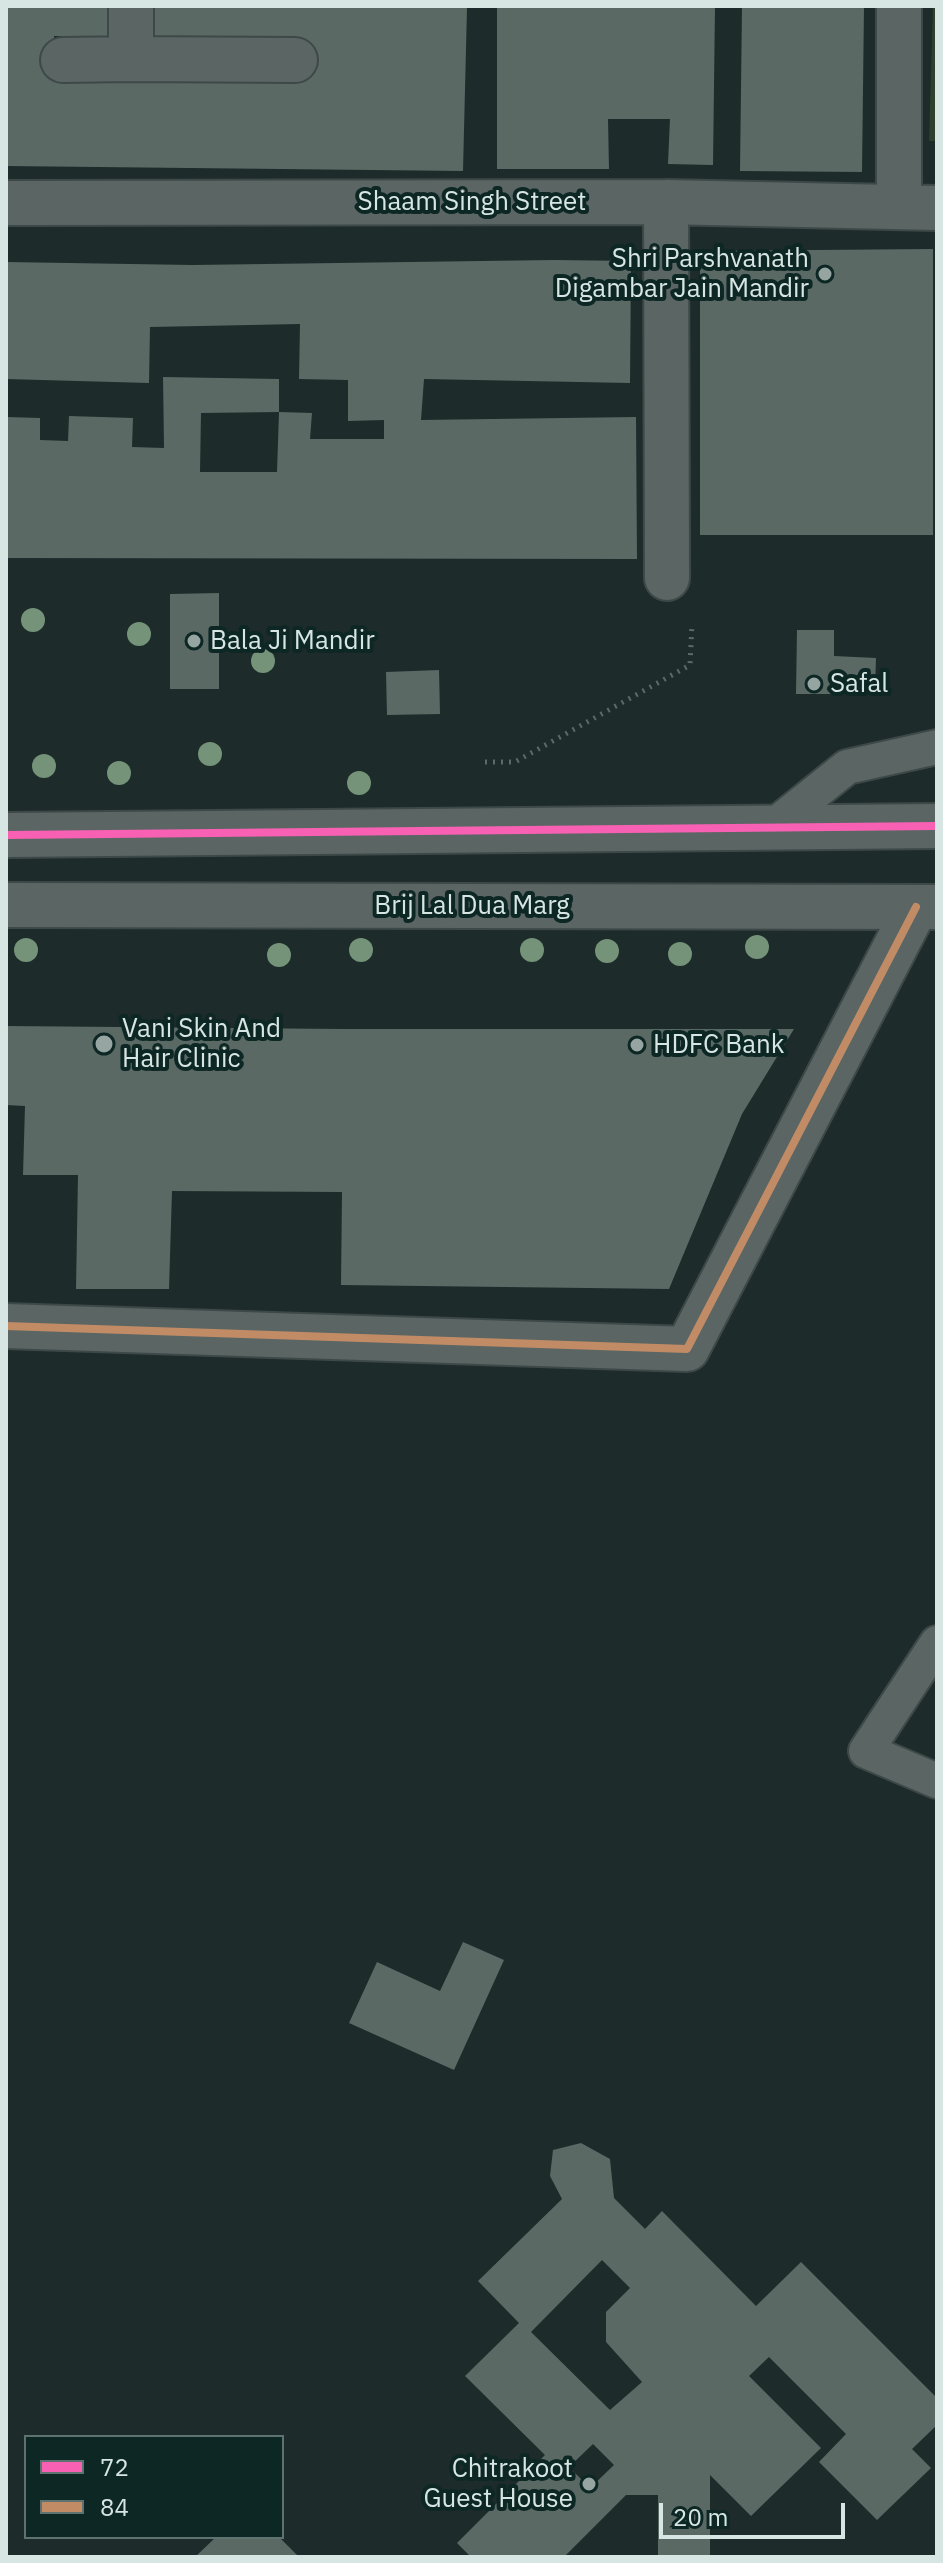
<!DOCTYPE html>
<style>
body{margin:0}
#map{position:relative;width:943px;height:2563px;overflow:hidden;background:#1d2b2a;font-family:"IBM Plex Sans",sans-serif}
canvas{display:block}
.frame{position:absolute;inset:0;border:8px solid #d7e6e3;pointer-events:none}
.legend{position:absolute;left:24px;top:2435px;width:260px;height:104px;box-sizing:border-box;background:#0d2724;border:2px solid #5e7370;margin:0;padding:10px 14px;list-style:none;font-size:24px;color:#d7e6e3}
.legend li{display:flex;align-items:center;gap:16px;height:40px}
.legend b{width:40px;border:2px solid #5e7370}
.scale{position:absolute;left:659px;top:2503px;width:186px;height:36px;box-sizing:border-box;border:4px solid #d7e6e3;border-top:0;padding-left:10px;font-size:24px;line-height:28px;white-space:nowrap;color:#d7e6e3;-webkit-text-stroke:6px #0d2724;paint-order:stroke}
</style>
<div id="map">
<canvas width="943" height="2563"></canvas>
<div class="frame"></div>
<ul class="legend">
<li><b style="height:10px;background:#f860b3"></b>72</li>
<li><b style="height:10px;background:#c18c65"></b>84</li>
</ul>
<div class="scale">20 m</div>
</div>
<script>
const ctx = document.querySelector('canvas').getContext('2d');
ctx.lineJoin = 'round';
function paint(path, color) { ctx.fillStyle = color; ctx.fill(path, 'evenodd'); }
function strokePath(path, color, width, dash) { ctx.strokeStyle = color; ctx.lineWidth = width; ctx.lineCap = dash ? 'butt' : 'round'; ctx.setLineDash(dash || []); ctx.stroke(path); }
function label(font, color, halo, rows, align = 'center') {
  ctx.font = font + ' "IBM Plex Sans",sans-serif'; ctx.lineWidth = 8; ctx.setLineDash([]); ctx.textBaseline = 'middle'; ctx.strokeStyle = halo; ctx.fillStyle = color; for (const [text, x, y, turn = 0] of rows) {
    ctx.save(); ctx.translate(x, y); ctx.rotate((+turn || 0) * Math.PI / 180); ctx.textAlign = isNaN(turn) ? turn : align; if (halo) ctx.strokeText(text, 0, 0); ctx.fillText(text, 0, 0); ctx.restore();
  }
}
const green = new Path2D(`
 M933 6H937V141H929Z`);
const building = new Path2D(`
 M6 6H124V37L54 36 55 66 144 50V6L467 8 463 171 6 166Z
 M497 6H715L713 165 668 164 670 119H608L609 169H497Z
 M742 6H864L862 172 740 171Z
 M933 249V535H700V251Z
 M554 260 631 261 630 383 424 379 421 420 636 417 637 559 6 558V417L40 418V440L68 441 69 416 133 418 132 447 164 448 163 377 279 379V412L312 413 310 439H384V420L348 421V380L299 379 300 324 150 327 149 383 6 379V262L193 265ZM279 412 277 472H200L201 413Z
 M219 593V689H170V594Z
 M797 630H834V656L876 658 875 689 832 687 833 694H796Z
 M439 670 440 714 387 715 386 672Z
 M6 1026 343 1029H794L742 1114 669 1289 341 1285 342 1192 172 1191 169 1289H76L78 1175H23L25 1106 6 1105Z
 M463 1942 504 1960 454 2070 349 2023 377 1962 440 1991Z
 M581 2143 610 2159 614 2198 645 2229 662 2211 756 2306 801 2262 937 2398V2425L912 2449 931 2468 877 2520 819 2462 846 2434 769 2357 749 2376 821 2448 751 2516 710 2475V2557H658V2495H626L564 2557H471L457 2543 545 2455 465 2376 519 2323 478 2281 562 2199 550 2176 553 2150ZM602 2260 630 2288 606 2312V2342L642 2382 610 2410 531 2332ZM593 2444 614 2465 590 2488 569 2467Z
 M216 2537H279L299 2557H195Z`);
const path = new Path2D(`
 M485 762H515L690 665 692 624`);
const lane = new Path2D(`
 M771 828 847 767 937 747
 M937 1643 866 1751 937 1781`);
const street = new Path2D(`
 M131 6V59L295 60
 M63 60 131 59
 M666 202 667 578
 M6 203 666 202 937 208
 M899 207V6
 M6 1326 687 1349 916 907`);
const secondary = new Path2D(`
 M6 835 937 826
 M6 905 937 907`);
const bus1 = new Path2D(`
 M6 835 937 826`);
const bus2 = new Path2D(`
 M6 1326 687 1349 916 907`);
const trees = [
 [33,620],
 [139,634],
 [263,661],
 [210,754],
 [44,766],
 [119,773],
 [359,783],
 [757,947],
 [26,950],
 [361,950],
 [532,950],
 [607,951],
 [680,954],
 [279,955]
];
const markers = [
 [825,274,8,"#96a5a2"],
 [194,641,8,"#96a5a2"],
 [814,684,8,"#96a5a2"],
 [104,1044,10,"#96a5a2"],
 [637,1045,8,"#96a5a2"],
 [589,2484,8,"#96a5a2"]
];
const streetNames = [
 ["Shaam Singh Street",472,202],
 ["Brij Lal Dua Marg",472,906]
];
const poiNames = [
 ["Shri Parshvanath",809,259,"right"],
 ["Digambar Jain Mandir",809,289,"right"],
 ["Bala Ji Mandir",210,641],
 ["Safal",830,684],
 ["Vani Skin And",122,1029],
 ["Hair Clinic",122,1059],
 ["HDFC Bank",653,1045],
 ["Chitrakoot",573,2469,"right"],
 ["Guest House",573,2499,"right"]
];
paint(green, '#2d412d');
paint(building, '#5b6965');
strokePath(lane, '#3d4948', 38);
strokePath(street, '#3d4948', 48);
strokePath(secondary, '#3d4948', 48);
strokePath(path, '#5e6867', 5, [2, 6]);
strokePath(lane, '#5b6564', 34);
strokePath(street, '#5b6564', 44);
strokePath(secondary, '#5b6564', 44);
strokePath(bus1, '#f860b3', 8);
strokePath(bus2, '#c18c65', 8);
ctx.fillStyle = '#749379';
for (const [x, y] of trees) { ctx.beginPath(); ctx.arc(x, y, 12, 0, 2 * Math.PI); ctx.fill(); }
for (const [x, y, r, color] of markers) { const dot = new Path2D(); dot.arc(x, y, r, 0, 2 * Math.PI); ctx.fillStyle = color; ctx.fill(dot); strokePath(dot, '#0d2724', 3); }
label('26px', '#d7e6e3', '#0d2724', streetNames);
label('26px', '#d7e6e3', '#0d2724', poiNames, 'left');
</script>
